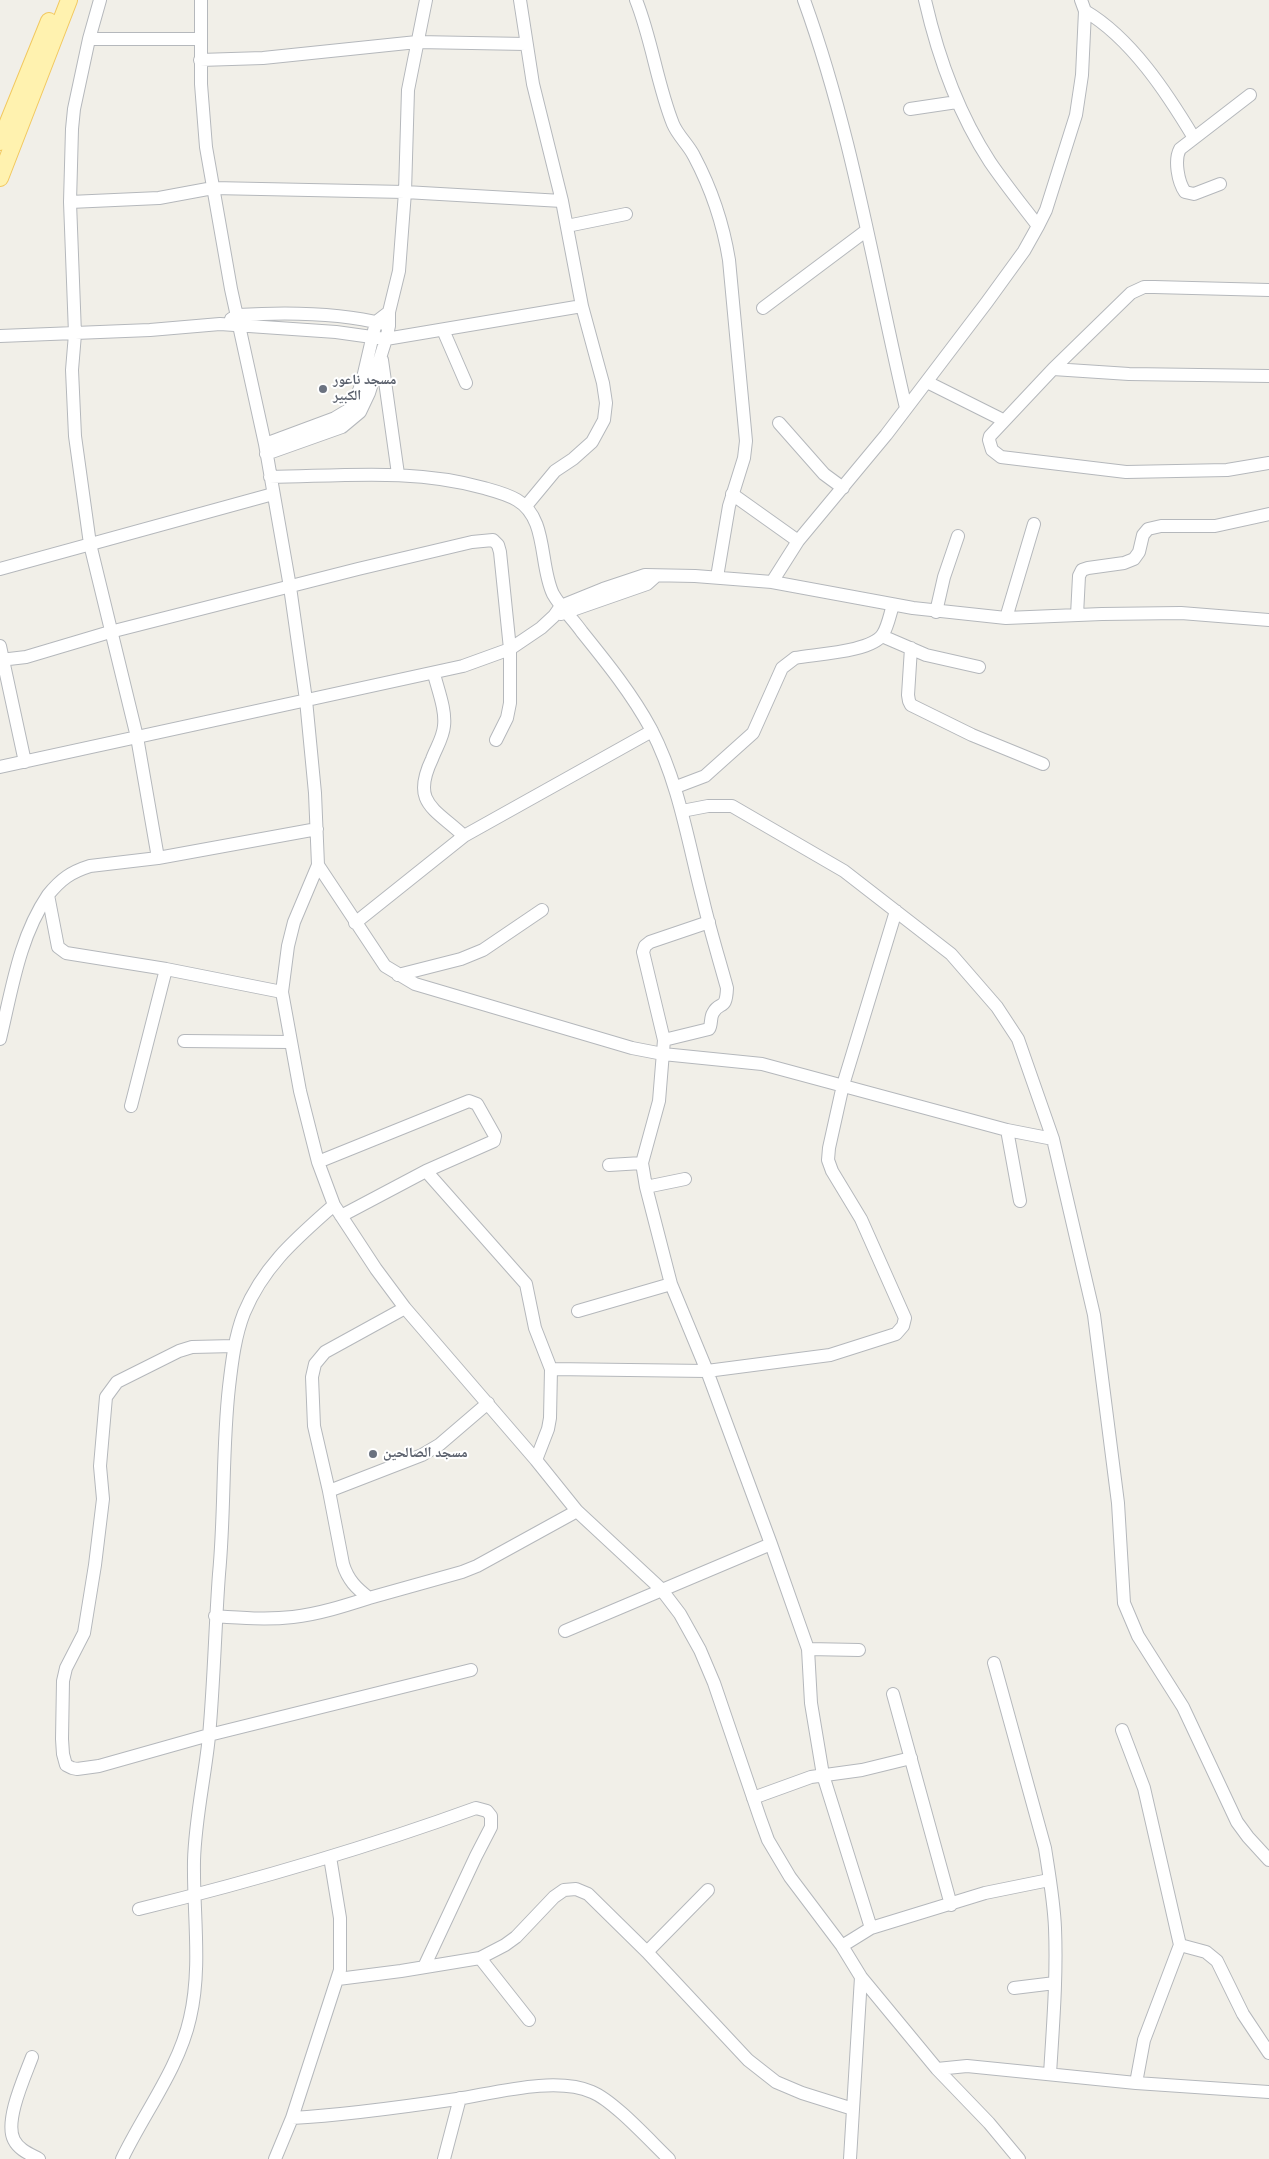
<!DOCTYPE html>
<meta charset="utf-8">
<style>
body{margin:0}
canvas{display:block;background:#f1efe8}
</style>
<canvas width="1269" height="2159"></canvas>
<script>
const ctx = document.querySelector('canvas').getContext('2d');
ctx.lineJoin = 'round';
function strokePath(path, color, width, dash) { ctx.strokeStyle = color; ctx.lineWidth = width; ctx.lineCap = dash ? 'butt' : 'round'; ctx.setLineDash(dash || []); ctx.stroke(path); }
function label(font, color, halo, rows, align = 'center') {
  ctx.font = font + ' "Nunito Sans","Noto Naskh Arabic",sans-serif'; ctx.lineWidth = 4; ctx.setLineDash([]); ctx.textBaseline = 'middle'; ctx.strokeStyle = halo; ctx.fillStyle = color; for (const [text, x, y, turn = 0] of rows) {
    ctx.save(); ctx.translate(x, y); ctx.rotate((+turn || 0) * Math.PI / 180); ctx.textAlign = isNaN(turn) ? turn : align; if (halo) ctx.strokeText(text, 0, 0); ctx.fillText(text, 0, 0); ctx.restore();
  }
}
const minor = new Path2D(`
 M100 0 89 39 74 109 72 129 70 202 75 334 72 370 75 436 90 544 137 737 158 858
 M201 0V84L206 147 231 289 265 444 290 587 306 700 315 793 318 865 294 922 288 946 282 992 300 1091 318 1162 334 1205 376 1269 405 1308 536 1460 577 1511 661 1589 680 1614 700 1650 714 1683 760 1818 768 1840 790 1877 842 1946 861 1977 937 2069 989 2123 1019 2159
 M520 0 533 84 562 201 582 306 603 383 606 403 604 420 592 442 573 459 555 471 526 506
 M636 0C652 40 657 84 673 124 678 136 688 144 694 156 711 188 723 223 729 260L746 441 744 458 729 506 717 577
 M804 0C852 132 874 272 906 408
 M925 0C938 57 958 113 990 162 1005 184 1022 205 1038 226
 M1085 11C1131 38 1167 93 1194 138
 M89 39H200
 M200 60 263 58 417 42 526 44
 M910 109 957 102
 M1220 184 1194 194 1185 192C1178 182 1174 160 1180 149L1250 95
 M70 202 159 198 213 188 405 192 562 201
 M567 226 626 214
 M1269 290 1154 287H1144L1131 293 1053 369 990 436 989 440 992 450 1001 457 1126 472 1227 470 1269 463
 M763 308 867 230
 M231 319 238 315C286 312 337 312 384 324
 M443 330 466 383
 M0 336 150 330 220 324 336 332 386 339 582 306
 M382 360 398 474
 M1053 369 1129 374 1269 376
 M927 382 1003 420
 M779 423 824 474 843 488
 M265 444 335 418 350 409 355 402 362 382 376 322 389 312
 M266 454 342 427 360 412 369 393 386 339 389 326V312L399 271 405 192 408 90 426 0
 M270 477C342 476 414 468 484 488 495 491 507 494 517 500 548 518 539 565 553 594 561 608 573 619 582 632 607 663 632 694 651 729 679 783 688 842 703 900 710 930 719 959 727 988 726 1012 720 1000 713 1013 710 1018 712 1024 709 1029L664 1040
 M732 494 798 541
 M0 569 273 494
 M772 582 798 541 886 435 987 302 1024 251 1038 226 1046 210 1076 115 1082 75 1085 11 1081 0
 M936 612 944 577 958 536
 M561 614 647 584 656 576
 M1077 615 1079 576 1082 570 1088 568 1124 563 1134 559 1139 552 1143 535 1148 529 1161 526H1215L1269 514
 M1006 618 1034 524
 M882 636 926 655 979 667
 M0 646 25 762
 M911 648 908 695 909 701 911 705 972 735 1043 764
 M0 660 26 657 110 632 358 569 472 542 493 540 498 545 500 552 510 649V703L507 718 496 740
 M434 674C438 690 446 710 444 726 443 738 436 748 432 759 411 803 434 808 464 836
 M0 767 463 666 510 649 541 628 554 616 561 606 603 589 645 575 695 576 772 582 913 608 1006 618 1102 614 1181 613 1269 620
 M676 787 705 776 753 733 782 668 795 658C816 654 872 652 883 634 888 626 890 614 893 605
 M682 811 708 806H732L844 871 951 954 997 1007 1018 1039 1053 1139 1094 1315 1118 1503 1124 1603 1138 1636 1183 1707 1237 1822 1248 1837 1269 1860
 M318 865 385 966 415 984 632 1048 663 1054 762 1064 1007 1130 1053 1139
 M709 922 650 942 645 946 643 952 664 1040 659 1101 642 1163 646 1187 671 1284 707 1371 771 1544 808 1649 811 1703 823 1775 871 1928
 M355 923 464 836 652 731
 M398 975 461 959 483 950 542 910
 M282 992 166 969 66 953 58 947 48 895C61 879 71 872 90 866L158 858 317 829
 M0 1039C12 989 19 938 48 895
 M184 1041 290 1042
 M131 1106 166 969
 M1007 1130 1020 1201
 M318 1162 469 1101 477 1104 495 1136 494 1141 426 1171 341 1216
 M609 1165 642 1163
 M426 1171 526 1284 535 1328 551 1369 550 1418 548 1429 536 1460
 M646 1187 685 1179
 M405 1308 325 1352 315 1364 312 1377 314 1426 329 1491 343 1564C348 1580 356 1588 369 1598L462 1572 477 1566 577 1511
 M578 1311 671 1284
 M234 1346 192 1347 179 1351 117 1382 106 1397 100 1466 103 1499 95 1565 84 1633 66 1668 63 1681 62 1739 63 1754 66 1765 72 1768 77 1769 99 1766 209 1735 471 1670
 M551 1369 707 1371 830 1355 896 1334 903 1326 905 1318 861 1219 832 1171 828 1160 829 1148 843 1085 896 911
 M329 1491 422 1455 439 1445 488 1403
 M215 1616C241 1618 267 1620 293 1617 319 1614 344 1606 369 1598
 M565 1631 771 1544
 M808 1649 859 1650
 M994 1663 1045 1848C1049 1874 1054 1902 1055 1928 1057 1977 1053 2025 1050 2074
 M893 1694 951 1905
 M1122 1730 1144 1788 1180 1945 1144 2040 1136 2083
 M753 1798 811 1777 862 1770 911 1758
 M139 1909C253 1881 366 1848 476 1808L487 1811 491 1816V1827L476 1856 424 1967
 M1180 1945 1206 1952 1217 1961 1243 2014 1269 2053
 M842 1946 871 1928 985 1893 1049 1880
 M647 1952 708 1890
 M480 1958 529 2020
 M338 1979 401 1971 480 1958 505 1945 516 1937 554 1897 564 1890 576 1889 588 1894 647 1952 748 2060 776 2082 802 2093 853 2109
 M1014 1988 1055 1983
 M32 2057C25 2076 4 2121 14 2140 19 2150 30 2154 39 2159
 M937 2069 967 2066 1136 2083 1269 2092
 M292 2118C347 2115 403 2107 457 2099 495 2093 556 2076 592 2092 614 2101 650 2141 669 2159
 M122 2159C144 2113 179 2068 190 2018 202 1967 193 1913 194 1861 195 1819 205 1777 209 1736 214 1682 215 1628 219 1574 225 1512 222 1449 229 1387 232 1361 235 1336 244 1313 264 1265 297 1238 334 1205
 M275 2159 292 2118 340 1970V1918L330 1857
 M444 2159 460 2098
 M850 2159 861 1977`);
const major = new Path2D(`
 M0 142 49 21
 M0 178 69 0`);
const markers = [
 [323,389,5,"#6b7280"],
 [373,1454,5,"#6b7280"]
];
const worshipNames = [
 ["مسجد ناعور",333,381],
 ["الكبير",333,397],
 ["مسجد الصالحين",383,1454]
];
strokePath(minor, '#b5b8bc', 14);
strokePath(major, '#f2c960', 18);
strokePath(minor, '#fff', 12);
strokePath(major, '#fff2af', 16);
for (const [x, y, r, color] of markers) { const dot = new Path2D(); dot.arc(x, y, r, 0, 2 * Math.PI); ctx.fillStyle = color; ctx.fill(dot); strokePath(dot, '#fff', 2); }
label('bold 14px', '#5b616d', '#fff', worshipNames, 'left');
</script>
